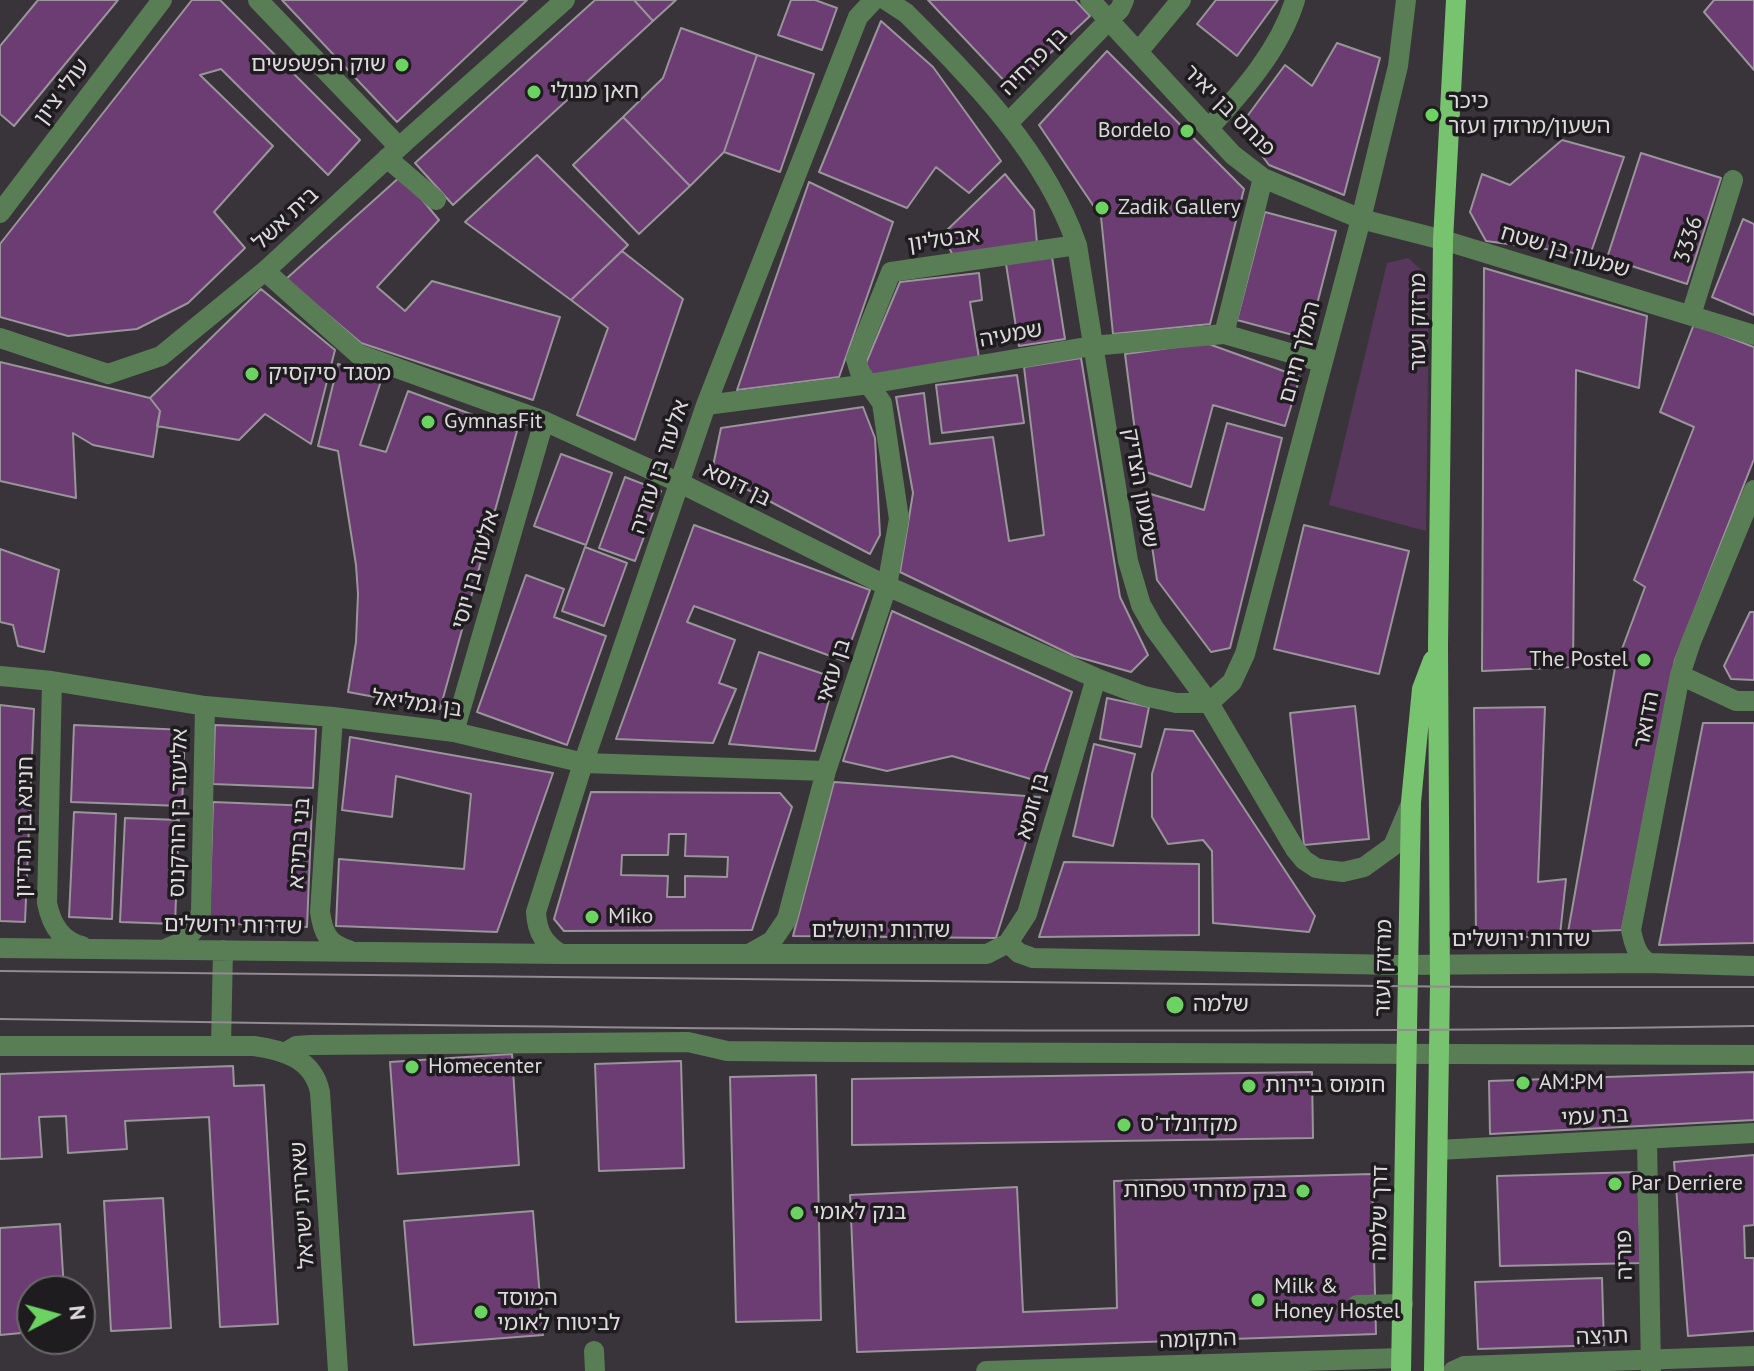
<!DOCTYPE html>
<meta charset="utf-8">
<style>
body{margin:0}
#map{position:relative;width:1754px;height:1371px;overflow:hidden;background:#39343a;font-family:"PT Sans",sans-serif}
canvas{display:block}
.north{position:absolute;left:16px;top:1275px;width:80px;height:80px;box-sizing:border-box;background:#1f1c1f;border:2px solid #6b686b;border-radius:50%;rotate:84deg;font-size:22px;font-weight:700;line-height:32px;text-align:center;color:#ddd9dd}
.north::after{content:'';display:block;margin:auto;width:28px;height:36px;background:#6cd362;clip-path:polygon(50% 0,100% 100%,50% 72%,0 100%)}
</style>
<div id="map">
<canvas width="1754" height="1371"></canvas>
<div class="north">N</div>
</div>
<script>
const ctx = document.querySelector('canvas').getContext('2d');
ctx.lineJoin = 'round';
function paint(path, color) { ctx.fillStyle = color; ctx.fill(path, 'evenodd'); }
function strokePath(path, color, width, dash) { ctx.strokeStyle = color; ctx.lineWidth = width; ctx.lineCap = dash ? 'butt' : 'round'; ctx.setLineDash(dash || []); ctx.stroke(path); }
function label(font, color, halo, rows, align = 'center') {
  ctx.font = font + ' "PT Sans","Noto Sans Hebrew",sans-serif'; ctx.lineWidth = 7; ctx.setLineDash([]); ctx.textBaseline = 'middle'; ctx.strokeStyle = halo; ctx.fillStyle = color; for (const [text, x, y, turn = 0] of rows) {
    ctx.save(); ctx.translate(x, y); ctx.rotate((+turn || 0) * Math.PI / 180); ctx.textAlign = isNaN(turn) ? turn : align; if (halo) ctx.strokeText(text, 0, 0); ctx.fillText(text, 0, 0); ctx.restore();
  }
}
const green = new Path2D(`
 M1408 258 1426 274 1429 290 1426 531 1329 505 1387 263Z`);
const building = new Path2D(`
 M38 0H118L14 126 0 114V46Z
 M192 0H220L360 140 328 175 221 69 200 75 273 146 214 212 245 248 188 303 137 329 68 336 0 317V244Z
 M282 0H527L397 122Z
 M595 0H634L653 21 453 205 415 163Z
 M634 0H676L653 21Z
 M791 0H815L837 8 822 50 778 35Z
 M928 0H1075L1090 16 1012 89Z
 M1216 0H1278L1237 56 1197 24Z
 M1714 0H1754V70L1704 12Z
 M881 21 933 67 1001 161 969 193 936 167 907 208 819 172Z
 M681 28 757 55 724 152 690 186 623 117 663 78Z
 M1337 43 1380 58 1344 195 1269 165 1240 126 1285 65 1312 86Z
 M1107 51 1244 189 1210 324 1113 334 1101 217 1039 125Z
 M757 55 814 74 780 172 724 152Z
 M623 117 690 186 639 234 573 165Z
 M1562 140 1624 157 1590 255 1486 241 1470 212 1482 174 1510 185Z
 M1641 153 1721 178 1687 284 1607 258Z
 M537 155 628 245 571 300 465 222Z
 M1005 174 1034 210 1037 243 953 256 943 234Z
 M402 175 439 220 377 287 405 311 432 281 560 317 533 400 361 343 286 279Z
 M809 182 893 222 839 377 737 390Z
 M1265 212 1336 231 1308 339 1237 320Z
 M1743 219 1754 224V315L1712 297Z
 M622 251 683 299 635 440 577 415 608 328 571 300Z
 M1052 257 1065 339 1019 346 1006 264Z
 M1484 268 1647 316 1639 388 1576 370 1573 667 1482 671Z
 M979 273 982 300 970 302 979 358 870 376 866 363 900 282Z
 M261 289 335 350 311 444 265 414 239 440 157 426 160 411 150 398Z
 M1694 324 1754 347V459L1675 660 1622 930 1568 932 1615 668 1645 587 1634 580 1694 427 1660 412Z
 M1206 343 1300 377 1285 426 1213 405 1191 487 1140 470 1125 354Z
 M1081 358 1120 597 1148 655 1131 672 1074 656 900 572 913 493 896 397 924 393 930 444 993 437 1009 541 1044 535 1024 367Z
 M0 362 150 398 160 411 153 457 93 445 73 433 76 498 0 481Z
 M338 364 382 378 360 445 386 452 408 391 517 431 440 709 348 692 356 642 358 594 356 565 338 451 318 446Z
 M1017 375 1024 423 942 433 936 385Z
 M863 407 875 438 880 535 870 554 712 471 721 428Z
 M1227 423 1282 438 1230 648 1211 652 1157 580 1144 492 1204 510Z
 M561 454 612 473 586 545 534 526Z
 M625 477 661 491 635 561 599 548Z
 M694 525 870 590 844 661 694 606 687 622 735 640 719 683 736 689 713 743 616 739Z
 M1304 525 1409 551 1379 674 1274 649Z
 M585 547 627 563 604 626 562 611Z
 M0 549 59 570 44 652 18 646 13 625 0 622Z
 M526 575 564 589 554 617 606 636 567 745 477 712Z
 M892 611 1072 692 1041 782 952 756 887 771 843 761Z
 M1750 612H1754V680L1731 679 1724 666Z
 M759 652 835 678 815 751 729 744Z
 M1107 698 1149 707 1141 747 1100 739Z
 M0 705 34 709 25 922 0 921Z
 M1355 706 1369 839 1304 845 1290 713Z
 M1545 707 1538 882 1566 879 1560 935 1476 940 1474 708Z
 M1703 723H1754V943L1659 945Z
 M74 725 185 730 182 806 71 802Z
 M215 725 316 729 313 788 213 784Z
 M1165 729 1193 731 1315 916 1309 932 1213 923 1212 851 1203 840 1168 844 1152 817V774Z
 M350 737 553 773 497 932 336 926 339 859 464 869 471 794 396 776 392 817 342 810Z
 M1094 744 1135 754 1113 846 1073 836Z
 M834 782 1040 797 996 938 793 936Z
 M591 792 780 793 792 807 752 930 564 931 554 919ZM669 834H686L685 856 728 857 727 877 685 876V897H667L668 876 621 875 622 855H668Z
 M213 802 312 806 307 927 209 923Z
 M74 812 116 814 112 919 69 917Z
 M125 818 179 820 175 924 120 922Z
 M1064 862 1199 864V935L1039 937Z
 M512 1054 519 1165 398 1174 390 1062Z
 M681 1061 684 1168 599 1171 595 1064Z
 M233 1066 234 1086 264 1085 278 1324 220 1327 209 1117 125 1121 127 1149 68 1153 66 1116 39 1117 42 1157 0 1159V1074Z
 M1312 1072 1313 1138 852 1145V1079Z
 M1754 1072V1120L1490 1134 1489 1081Z
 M816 1075 821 1320 736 1322 730 1077Z
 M1754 1155V1225L1744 1226 1745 1258H1754V1331L1688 1336 1674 1162Z
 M1638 1172 1641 1263 1500 1266 1497 1176Z
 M1372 1174 1376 1334 857 1352 850 1195 1017 1187 1023 1312 1117 1308 1114 1181Z
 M163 1198 171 1328 111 1331 104 1201Z
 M533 1211 543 1335 414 1345 404 1221Z
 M60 1224 64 1291H32V1332L0 1335V1228Z
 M1602 1278 1604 1345 1478 1349 1475 1282Z`);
const minor = new Path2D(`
 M258 0 399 147
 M886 0 906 13C975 82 1044 152 1077 245L1128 561 1141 605 1154 628 1209 703 1295 849 1304 860 1316 868 1327 870 1343 872 1364 867 1393 846 1410 806
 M1090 0 1233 155 1263 178 1361 219 1443 240 1754 335
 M1138 52 1181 0
 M1009 122 1120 9 1124 0
 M1209 128C1243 91 1280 49 1295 0
 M387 158 436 200
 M0 213 162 0
 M265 271 358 354 544 421 680 483 887 586 1096 678 1144 696 1176 703H1209
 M1691 315 1733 180
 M1224 334 1263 178
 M0 338 108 374 161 356 265 271 407 140 565 0
 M706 405 869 384 1092 346 1224 334 1321 362
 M1680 675 1736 701H1754
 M0 676 52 681 205 706 333 717 454 732 584 763 826 771
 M52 681 47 903C51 923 60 941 82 946
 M1209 703 1232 682 1245 654 1361 219 1398 66 1406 0
 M333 717 320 912C323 933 328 944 349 950
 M454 732 544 421
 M1008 943 1019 953 1033 958 1399 965 1649 963 1754 966
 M0 948 561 954H987L1008 943 1027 914 1096 678
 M167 948C187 942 196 932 201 911L205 706
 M561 954C544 944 537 932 536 912L580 773 706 405 858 17 874 0
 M749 954 772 941 787 919 826 771 887 586 899 519 882 403 860 372 856 359 891 272 1077 245
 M1649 963C1637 956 1634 944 1631 930L1680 675 1691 642 1754 490
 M0 1046H254C284 1050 313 1059 320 1092L338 1371
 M221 1046 223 950
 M286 1052 296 1046 310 1045 688 1042 727 1051 835 1052 1754 1055
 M1647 1139 1651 1371
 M1438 1150 1754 1133
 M1357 1305 1403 1304
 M594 1351 595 1371
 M986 1371 1401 1358
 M1453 1371 1464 1366 1754 1356`);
const major = new Path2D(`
 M1401 1371 1411 802 1422 689 1433 660
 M1434 1371 1440 986 1438 645 1443 240 1456 0`);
const tram = new Path2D(`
 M0 971 1479 987H1754
 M0 1019C584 1028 1170 1036 1754 1026`);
const markers = [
 [402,65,8,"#6cd362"],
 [534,92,8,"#6cd362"],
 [1432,115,8,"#6cd362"],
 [1187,131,8,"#6cd362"],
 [1102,208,8,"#6cd362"],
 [252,374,8,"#6cd362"],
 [428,422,8,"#6cd362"],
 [1644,660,8,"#6cd362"],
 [592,917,8,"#6cd362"],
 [1175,1005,10,"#6cd362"],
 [412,1067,8,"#6cd362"],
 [1523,1083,8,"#6cd362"],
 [1249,1086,8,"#6cd362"],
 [1124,1125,8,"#6cd362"],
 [1615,1184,8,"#6cd362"],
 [1303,1191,8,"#6cd362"],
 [797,1213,8,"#6cd362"],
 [1258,1300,8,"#6cd362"],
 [481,1312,8,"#6cd362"]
];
const streetNames = [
 ["בן פרחיה",1034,62,-45],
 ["עולי ציון",62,92,-53],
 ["פנחס בן יאיר",1229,111,45],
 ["בית אשל",286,219,-43],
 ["אבטליון",944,240,-8],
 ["3336",1689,240,-72],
 ["שמעון בן שטח",1565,252,17],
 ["מרזוק ועזר",1419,322,-90],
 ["שמעיה",1011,335,-10],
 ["המלך חירם",1300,352,-75],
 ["אלעזר בן עזריה",660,467,-71],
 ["בן דוסא",737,485,26],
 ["שמעון הצדיק",1140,488,80],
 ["אלעזר בן יוסי",476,570,-74],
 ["בן עזאי",834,671,-72],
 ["בן גמליאל",417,704,8],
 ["הדואר",1647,720,-79],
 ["בן זומא",1033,806,-74],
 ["אליעזר בן הורקנוס",179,813,-89],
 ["חנינא בן תרדיון",25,827,-89],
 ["בני בתירא",300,843,-86],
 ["שדרות ירושלים",233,926,1],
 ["שדרות ירושלים",881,931],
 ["שדרות ירושלים",1521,940],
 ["מרזוק ועזר",1384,968,-89],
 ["בת עמי",1595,1117,-3],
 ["שארית ישראל",303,1205,-94],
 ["דרך שלמה",1380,1213,-89],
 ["פוריה",1625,1255,-91],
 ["תרצה",1602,1337,-2],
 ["התקומה",1198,1340,-2]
];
const poiNames = [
 ["שוק הפשפשים",386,65,"right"],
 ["חאן מנולי",550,92],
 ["כיכר",1448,102],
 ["השעון/מרזוק ועזר",1448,127],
 ["Bordelo",1171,131,"right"],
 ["Zadik Gallery",1118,208],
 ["מסגד סיקסיק",268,374],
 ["GymnasFit",444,422],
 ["The Postel",1628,660,"right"],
 ["Miko",608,917],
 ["שלמה",1193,1005],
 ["Homecenter",428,1067],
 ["AM:PM",1539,1083],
 ["חומוס ביירות",1265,1086],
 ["מקדונלד'ס",1140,1125],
 ["Par Derriere",1631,1184],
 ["בנק מזרחי טפחות",1287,1191,"right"],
 ["בנק לאומי",813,1213],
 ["Milk &",1274,1287],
 ["Honey Hostel",1274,1312],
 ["המוסד",497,1299],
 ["לביטוח לאומי",497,1324]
];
paint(green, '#58375d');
paint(building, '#6c3d73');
strokePath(building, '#9a949b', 2);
strokePath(minor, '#597d55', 20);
strokePath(major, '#78c370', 20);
strokePath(tram, '#908c90', 2);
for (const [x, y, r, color] of markers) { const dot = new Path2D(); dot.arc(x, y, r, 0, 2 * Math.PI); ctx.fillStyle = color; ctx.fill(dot); strokePath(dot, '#1f1c1f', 3); }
label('22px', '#ddd9dd', '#1f1c1f', streetNames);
label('22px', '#ddd9dd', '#1f1c1f', poiNames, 'left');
</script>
